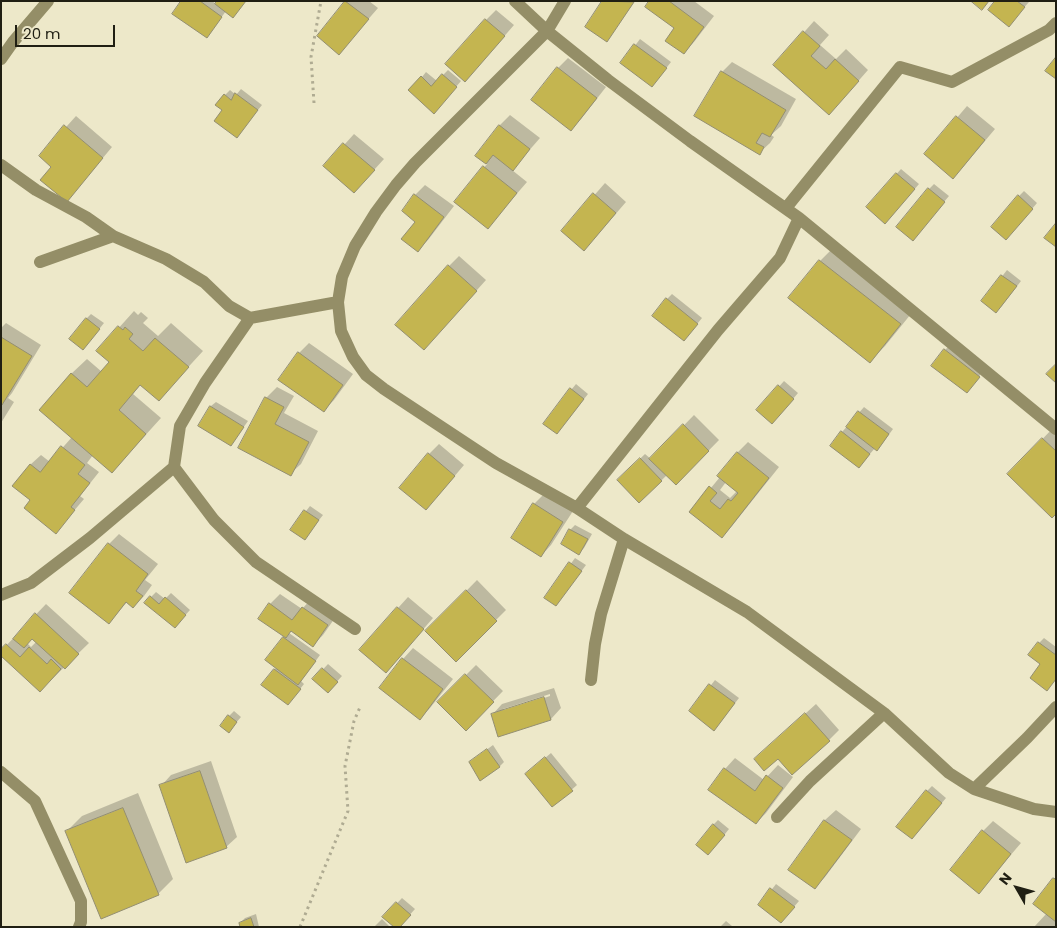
<!DOCTYPE html>
<style>
body{margin:0}
#map{position:relative;width:1057px;height:928px;overflow:hidden;background:#ede8c9;font-family:Poppins,sans-serif}
canvas{display:block}
.frame{position:absolute;inset:0;border:2px solid #201f13;pointer-events:none}
.north{position:absolute;left:992px;top:863px;width:50px;height:50px;-webkit-text-stroke:4px #ede8c9;paint-order:stroke;rotate:308deg;font-size:14px;font-weight:700;line-height:20px;text-align:center;color:#201f13}
.north::after{content:'';display:block;margin:auto;width:18px;height:22px;background:#201f13;clip-path:polygon(50% 0,100% 100%,50% 72%,0 100%)}
.scale{position:absolute;left:15px;top:25px;width:100px;height:22px;box-sizing:border-box;border:2px solid #201f13;border-top:0;padding-left:6px;font-size:15px;line-height:18px;white-space:nowrap;color:#201f13;-webkit-text-stroke:4px #ede8c9;paint-order:stroke}
</style>
<div id="map">
<canvas width="1057" height="928"></canvas>
<div class="frame"></div>
<div class="north">N</div>
<div class="scale">20 m</div>
</div>
<script>
const ctx = document.querySelector('canvas').getContext('2d');
ctx.lineJoin = 'round';
function paint(path, color) { ctx.fillStyle = color; ctx.fill(path, 'evenodd'); }
function strokePath(path, color, width, dash) { ctx.strokeStyle = color; ctx.lineWidth = width; ctx.lineCap = dash ? 'butt' : 'round'; ctx.setLineDash(dash || []); ctx.stroke(path); }
const shadow = new Path2D(`
 M183 1H212L226 11 207 37Z
 M346 1H369L378 8 339 53 318 35Z
 M604 1H635L607 40Z
 M651 1H694L714 16 694 42 684 53 676 28Z
 M997 1H1028L1029 2 1013 20Z
 M496 10 514 25 475 70 486 20Z
 M814 21 829 35 820 45 836 59 846 49 868 70 839 103 775 65Z
 M640 39 671 62 657 80 622 63Z
 M568 58 606 87 581 119 571 129 558 68Z
 M732 62 796 99 781 126 771 135 774 137 770 143 759 153 722 72Z
 M448 70 461 81 439 107 422 77 426 72 437 81Z
 M241 89 262 105 237 136 224 110 225 95 230 90 236 95Z
 M967 106 995 129 963 167 926 154Z
 M510 115 540 138 512 170 527 182 488 227 456 202 487 164 476 155 500 125Z
 M76 116 112 147 67 201 53 167 40 156Z
 M354 134 384 159 364 181 325 166Z
 M901 169 919 184 890 218 867 207Z
 M605 183 626 202 594 239 563 231Z
 M934 184 949 196 917 234 929 189Z
 M425 185 454 206 428 240 418 250 415 195Z
 M1024 191 1037 203 1011 234 1019 196Z
 M835 246 915 309 885 346 870 361 790 298 820 261Z
 M459 256 486 280 434 338 449 266Z
 M1007 270 1021 281 1001 307 983 301Z
 M672 294 702 318 689 334 667 299Z
 M134 311 138 315 141 312 148 318 143 323 158 336 171 323 203 351 159 399 141 384 133 394 161 418 112 472 93 455 87 463 99 472 80 496 84 499 56 532 31 500 30 465 41 455 50 462 72 437 71 374 87 359 102 372 111 362 98 351Z
 M91 314 104 323 88 343 86 319Z
 M6 323 41 345 12 393 8 398 14 402 1 423V328Z
 M309 343 353 374 334 400 324 410 299 353Z
 M950 345 983 371 972 386 945 350Z
 M784 381 798 393 777 418 758 410Z
 M576 384 588 394 561 428 544 423Z
 M277 387 294 396 284 413 318 431 301 464 290 474 240 448 266 398Z
 M216 402 248 421 231 445 211 406Z
 M864 407 893 429 882 444 875 448 864 461 842 432Z
 M694 415 719 440 676 484 667 475 639 502 618 480 645 454 651 459Z
 M1053 428 1056 431V513L1009 474Z
 M748 442 779 467 732 526 722 537 691 512 720 477 737 453ZM726 482 737 491 730 498 720 490Z
 M439 444 464 465 436 498 429 454Z
 M544 494 573 511 551 545 541 556 534 504Z
 M310 506 323 515 305 538 292 529Z
 M575 525 592 534 584 548 579 553 563 544 570 530Z
 M119 534 158 564 145 580 152 585 144 596 133 606 127 602 109 623V544Z
 M575 558 586 565 556 605 546 598Z
 M477 580 506 610 456 660 427 631Z
 M156 592 165 599 171 593 190 610 180 621 146 602Z
 M280 594 302 609 313 597 337 615 323 635 313 645 292 630 289 633 320 655 301 681 304 684 293 698 274 670 277 667 267 660 285 636 270 604Z
 M408 597 433 618 386 672 398 608Z
 M46 604 89 643 51 680 1 651ZM33 638 37 641 31 647 27 643Z
 M1044 638 1056 647V679L1047 689 1039 643Z
 M413 648 453 679 430 708 420 718 403 659Z
 M328 664 342 676 333 686 314 679Z
 M476 665 503 691 466 729 439 702Z
 M715 680 739 698 719 724 691 711Z
 M554 688 561 708 551 719 492 715 502 704ZM550 694V696L503 712V709Z
 M816 704 839 730 829 740 778 757 755 759Z
 M234 711 241 717 229 731V716Z
 M493 745 504 762 499 767 470 762Z
 M551 753 577 785 553 806 526 774Z
 M735 758 764 780 778 765 793 777 766 813 756 823 725 769Z
 M211 761 237 837 226 847 161 786 171 775Z
 M932 786 946 798 917 833 927 791Z
 M138 793 173 879 158 894 66 832 82 816Z
 M836 810 861 829 825 877 815 887 790 869 825 820Z
 M718 820 729 829 713 849V825Z
 M993 821 1021 843 979 892 983 831Z
 M1056 877V927H1034L1047 913 1035 904Z
 M776 884 799 901 786 916 760 905Z
 M402 898 415 909 399 927 384 917Z
 M256 914 259 927H241L240 923 245 918Z
 M382 919 390 927H374Z
 M726 921 732 926V927H720Z`);
const building = new Path2D(`
 M181 1H200L222 17 207 38 172 14Z
 M217 1H246L233 18 215 4Z
 M345 1 369 19 339 55 317 36Z
 M602 1 634 2 607 42 585 27Z
 M649 1H669L704 27 684 54 665 41 674 28 645 7Z
 M971 1H989L982 10Z
 M995 1H1017L1025 7 1009 27 988 10Z
 M485 19 505 36 465 82 445 64Z
 M803 31 820 46 811 56 826 69 835 59 859 81 829 115 773 65Z
 M634 44 667 68 652 87 620 63Z
 M1056 57V79L1045 71Z
 M557 67 597 98 571 131 531 100Z
 M721 71 786 110 770 137 762 133 756 143 764 147 760 155 694 116Z
 M442 74 457 87 434 114 408 90 421 76 431 86Z
 M235 93 258 110 237 138 214 121 222 110 215 105 224 94 231 100Z
 M956 116 985 140 953 179 924 154Z
 M64 125 103 158 67 202 40 180 51 167 39 156Z
 M499 125 530 149 513 171 493 155 486 164 475 156Z
 M343 143 375 170 354 193 323 166Z
 M483 166 517 193 488 229 454 202Z
 M896 173 915 189 885 224 866 207Z
 M928 188 945 202 913 241 896 227Z
 M593 193 616 213 584 251 561 231Z
 M414 194 444 217 418 252 401 239 415 222 402 211Z
 M1018 195 1033 209 1006 240 991 227Z
 M1056 223V247L1044 238Z
 M819 260 901 324 870 363 788 298Z
 M448 265 477 291 424 350 395 325Z
 M1001 275 1017 286 996 313 981 301Z
 M666 298 698 324 684 341 652 316Z
 M86 318 100 329 83 350 69 339Z
 M118 326 123 330 125 327 133 334 129 339 143 351 155 338 189 367 159 401 140 385 119 410 146 434 112 473 39 410 71 373 87 387 109 362 96 351Z
 M1 337 32 356 2 405H1Z
 M944 349 980 377 967 393 931 366Z
 M298 352 343 385 324 412 278 380Z
 M1056 364V383L1046 374Z
 M778 385 794 399 772 424 756 410Z
 M570 388 584 399 557 434 543 424Z
 M265 397 284 407 275 424 309 442 291 476 238 448Z
 M210 406 244 427 231 446 198 426Z
 M858 411 889 434 877 451 846 427Z
 M683 424 709 451 676 485 649 459Z
 M841 431 870 454 859 468 830 446Z
 M1042 438 1056 451V514L1052 518 1007 474Z
 M61 446 85 465 78 474 90 483 71 507 75 510 56 534 24 508 30 500 12 486 30 464 40 472Z
 M737 452 769 478 722 538 689 512 709 486 717 493 710 501 720 509 728 499 731 501 738 493 717 476Z
 M428 453 455 476 426 510 399 488Z
 M640 458 662 481 639 503 617 480Z
 M533 503 563 522 541 557 511 538Z
 M304 510 319 520 305 540 290 530Z
 M569 529 588 539 579 555 561 544Z
 M108 543 148 574 136 591 143 596 133 608 126 602 109 624 69 593Z
 M569 562 582 571 556 606 544 598Z
 M466 590 497 621 456 662 425 631Z
 M150 596 159 604 165 597 186 615 175 628 144 603Z
 M269 603 292 620 302 607 328 625 313 647 291 631 286 638 258 619Z
 M397 607 424 629 386 673 359 650Z
 M35 613 79 654 65 669 32 639 24 648 13 639Z
 M283 637 316 661 298 685 265 660Z
 M1038 642 1056 655V679L1047 691 1030 678 1040 664 1028 655Z
 M6 644 20 657 29 647 47 664 51 659 61 669 40 692 1 656V649Z
 M402 658 443 689 420 720 379 688Z
 M322 668 338 682 328 693 312 679Z
 M274 669 301 689 288 705 261 685Z
 M465 674 494 702 466 731 437 702Z
 M709 684 735 703 714 731 689 711Z
 M544 697 551 720 498 737 491 714Z
 M805 713 830 741 792 775 778 759 764 771 754 759Z
 M228 715 237 722 229 733 220 726Z
 M487 749 500 767 480 781 469 762Z
 M545 757 573 791 552 807 525 774Z
 M724 768 755 791 766 775 783 788 756 824 708 790Z
 M200 771 227 848 186 863 159 785Z
 M926 790 942 803 912 839 896 827Z
 M123 808 159 895 101 919 65 831Z
 M824 820 852 840 815 889 788 870Z
 M713 824 725 835 708 855 696 845Z
 M982 830 1011 854 979 894 950 870Z
 M1053 878 1056 879V922L1033 904Z
 M770 888 795 907 781 923 758 905Z
 M396 902 411 915 400 927H394L382 917Z
 M251 918 254 927H240L239 923Z`);
const path = new Path2D(`
 M314 103 311 57 321 1
 M300 927 348 811 345 766 354 721 361 705`);
const minor = new Path2D(`
 M515 1 547 31 608 80 690 141 799 218 1056 429
 M565 1 547 31 415 163 396 185 376 212 355 246 342 277 338 302 341 331 353 357 366 375 384 389 496 463 577 508 624 539 747 612 884 713 949 773 974 789 1034 809 1056 812
 M1 59 13 42 48 1
 M1 165 36 190 86 217 113 236
 M786 208 900 67 952 82 1049 30 1056 23
 M40 262 113 236 166 259 204 282 229 306 250 318 338 302
 M250 318 205 383 180 426 174 467 214 520 256 562 355 629
 M577 508 718 330 780 258 799 218
 M1 595 31 583 90 538 174 467
 M591 680 595 644 601 614 624 539
 M1 772 35 801 81 901V922L79 927
 M974 789 1027 738 1056 707
 M777 817 810 781 884 713`);
paint(shadow, '#0003');
paint(building, '#c4b550');
strokePath(building, '#938e71', 1);
strokePath(path, '#afab92', 3, [2.5, 4]);
strokePath(minor, '#948e67', 12);
</script>
